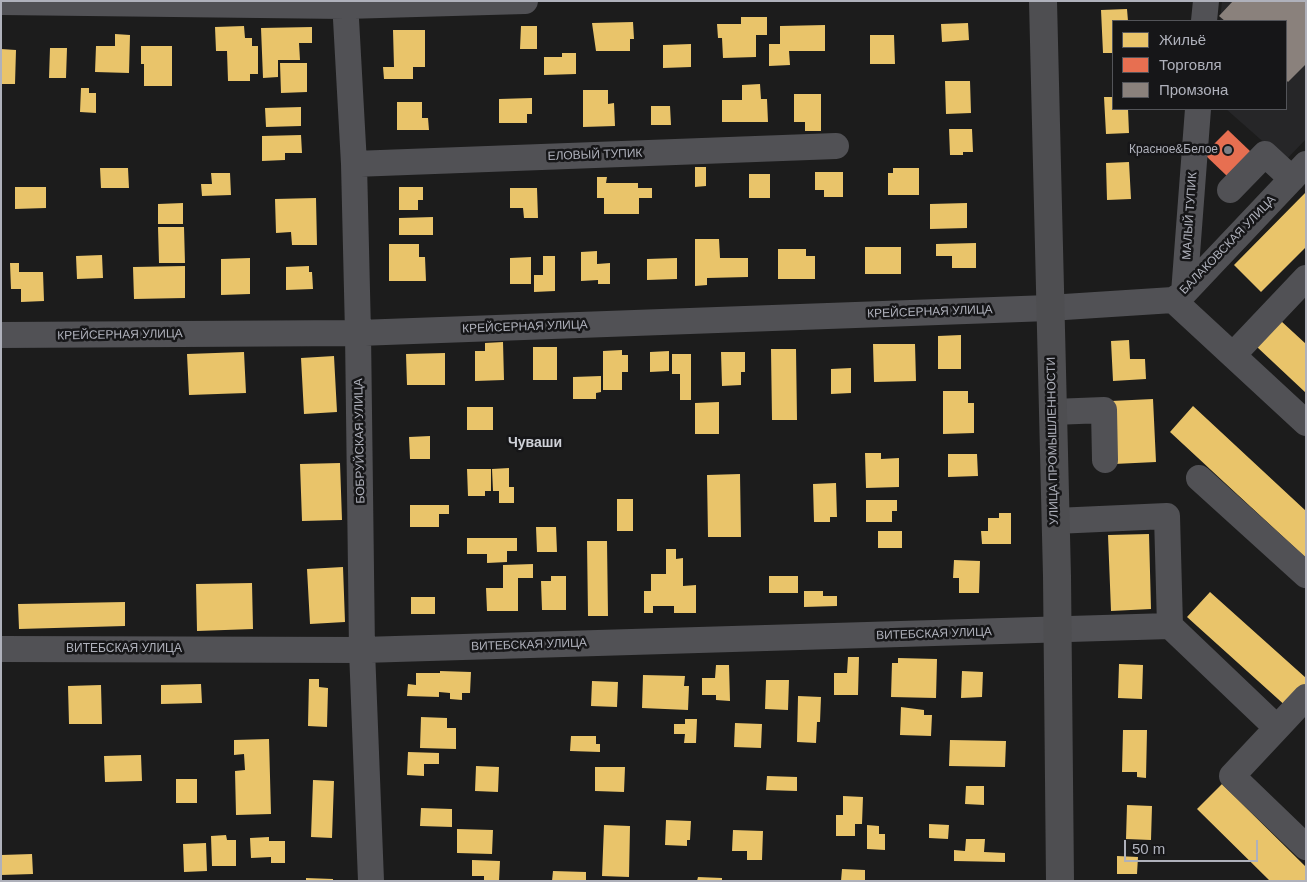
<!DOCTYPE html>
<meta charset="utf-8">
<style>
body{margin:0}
#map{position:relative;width:1307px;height:882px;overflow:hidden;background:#1c1c1c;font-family:Arial,sans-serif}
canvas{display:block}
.frame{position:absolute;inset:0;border:2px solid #afb1bb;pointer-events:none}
.legend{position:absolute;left:1112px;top:20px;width:175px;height:90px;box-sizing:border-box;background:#161618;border:1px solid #535459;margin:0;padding:6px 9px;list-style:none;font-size:15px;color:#afb1bb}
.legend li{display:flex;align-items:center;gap:10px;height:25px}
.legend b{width:25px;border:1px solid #535459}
.scale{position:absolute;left:1124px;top:840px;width:134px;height:22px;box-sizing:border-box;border:2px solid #afb1bb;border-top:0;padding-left:6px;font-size:15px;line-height:18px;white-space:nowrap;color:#afb1bb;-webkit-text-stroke:4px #161618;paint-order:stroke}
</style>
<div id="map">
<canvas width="1307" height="882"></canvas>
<div class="frame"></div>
<ul class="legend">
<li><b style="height:14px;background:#e9c46a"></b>Жильё</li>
<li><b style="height:14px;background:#e76f51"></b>Торговля</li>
<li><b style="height:14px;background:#8a817c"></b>Промзона</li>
</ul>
<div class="scale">50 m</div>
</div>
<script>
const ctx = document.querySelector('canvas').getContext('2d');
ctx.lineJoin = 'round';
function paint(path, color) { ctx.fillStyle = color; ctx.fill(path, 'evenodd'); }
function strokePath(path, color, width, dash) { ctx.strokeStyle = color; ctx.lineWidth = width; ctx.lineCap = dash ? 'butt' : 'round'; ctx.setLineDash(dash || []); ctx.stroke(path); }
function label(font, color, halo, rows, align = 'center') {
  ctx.font = font + ' Arial,sans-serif'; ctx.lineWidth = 5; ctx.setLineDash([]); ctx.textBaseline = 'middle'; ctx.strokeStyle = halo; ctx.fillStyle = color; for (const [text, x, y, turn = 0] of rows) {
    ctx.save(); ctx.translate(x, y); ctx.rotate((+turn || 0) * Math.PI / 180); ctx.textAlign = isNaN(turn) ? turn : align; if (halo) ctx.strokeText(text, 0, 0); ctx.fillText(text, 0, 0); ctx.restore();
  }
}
const built = new Path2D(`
 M1222 1H1306V139L1285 161 1226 109H1286V21H1220Z`);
const homes = new Path2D(`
 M1127 9 1128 21H1113V53H1103L1101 10Z
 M741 17H767V35H756V57L723 58 722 38H718L717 24H741Z
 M633 22 634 39H630V51H596L592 23Z
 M968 23 969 40 942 42 941 24Z
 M825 25V51H789L790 65 769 66V44H780V26Z
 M244 26 245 38H252V46H258V74H250V81H228L227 51H216L215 27Z
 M521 26H537V49H520Z
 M312 27V43H299L300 60H278V77L263 78 261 28Z
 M393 30H425V67H413V79H384L383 67H394Z
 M115 34 130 35 129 73 95 72 96 46H115Z
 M870 35H894L895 64H870Z
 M691 44V67L663 68V45Z
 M141 46H172V86H144V64H141Z
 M50 48H67L66 78H49Z
 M1 49 16 50 15 84H1Z
 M562 53H576V74L544 75V57H562Z
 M280 63H307V92L281 93Z
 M945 81H970L971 113 946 114Z
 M760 84 761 99H767L768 122H722V100H742V85Z
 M81 88H89V93H96V113L80 112Z
 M583 90H608V104L614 103 615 126 583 127Z
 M794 94H821V131H805V122H794Z
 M1104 97H1113V109H1128L1129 133 1106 134Z
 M532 98V114H527V123H499V99Z
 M397 102H422V118H428L429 130H397Z
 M651 106H670L671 125H651Z
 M301 107V126L266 127 265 108Z
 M949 129H972L973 152H963V155H950Z
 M301 135 302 153H285V160L262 161V136Z
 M1129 162 1131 199 1107 200 1106 163Z
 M695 167H706V186L695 187Z
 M100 168H128L129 188H101Z
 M893 168H919V195H888V173H893Z
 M815 172H843V197H824V190H815Z
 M211 173H230L231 195 202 196 201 184H212Z
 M749 174H770V198H749Z
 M597 177H607L606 183H638V188H652V198H639V214H604V198H597Z
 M15 187H46V208L15 209Z
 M399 187H423V200H418V210H399Z
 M510 188H537L538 218H524L523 208H510Z
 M1306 192V247L1261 292 1234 265Z
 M316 198 317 245H292L291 232 276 233 275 199Z
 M183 203V224H158V204Z
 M967 203V228L930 229V204Z
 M433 217V235H399V218Z
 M158 227H184L185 263H159Z
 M695 239H719L720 258H748V277L707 278V285L695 286Z
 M976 243V268H952V256H936V244Z
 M389 244H419V257H425L426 281H389Z
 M865 247H901V274H865Z
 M778 249H806V256H815V279H778Z
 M597 251V264L610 263V284H598V280L581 281V252Z
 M102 255 103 278 77 279 76 256Z
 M543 256H555V291L534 292V275H543Z
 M531 257V284H510V258Z
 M250 258V294L221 295V259Z
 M677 258V279L647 280V259Z
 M10 263H19V272H43L44 301 21 302V289H11Z
 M185 266V298L134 299 133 267Z
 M309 266V272H312L313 289 286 290V267Z
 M1281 321 1306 344V393L1257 347Z
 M961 335V369H938V336Z
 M1129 340 1130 359H1145L1146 379 1113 381 1111 341Z
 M503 342 504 380 475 381V351H485V343Z
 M873 344H915L916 381 874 382Z
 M533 347H557V380H533Z
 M771 349H796L797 420H772Z
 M622 350V355H628V372H622V390H603V351Z
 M669 351V371L650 372V352Z
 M244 352 246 393 189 395 187 354Z
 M721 352H745V372H741V385L722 386Z
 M445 353V385H407L406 354Z
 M672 354H691V400H680V374H672Z
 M334 356 337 412 304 414 301 358Z
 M851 368V393L831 394V369Z
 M601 376V392L596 393V399H573V377Z
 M943 391H968V403H974V433L943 434Z
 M1153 399 1156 462 1114 464 1111 401Z
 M719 402V434H695V403Z
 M1193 406 1306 511V558L1170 432Z
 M467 407H493V430H467Z
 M430 436V459H410L409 437Z
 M865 453H881V459L899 458V487L866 488Z
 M948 454H977L978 476 948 477Z
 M340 463 342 520 302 521 300 464Z
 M509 468V487H514V503H499V491H493L492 469Z
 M467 469H491V491H485V496H468Z
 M740 474 741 537H708L707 475Z
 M836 483 837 517H830V522H814L813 484Z
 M617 499H633V531H617Z
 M866 500H897V511H892V522H866Z
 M410 505H449V514H439V527H410Z
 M999 513H1011V544H982L981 531H988V518H999Z
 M536 527H556L557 552H537Z
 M878 531H902V548H878Z
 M1149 534 1151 609 1111 611 1108 535Z
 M467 538H517V551H507V562L487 563V554H467Z
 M587 541H607L608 616H588Z
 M666 549H676V559L683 558V586L696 585V613H674V606H653V613H644V591H651V574H666Z
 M954 560 980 561 979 593H959V578H953Z
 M533 564V578H518V611H487L486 588H503V565Z
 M343 567 345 622 310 624 307 569Z
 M551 576H566V610H542L541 581H551Z
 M769 576H798V593H769Z
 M252 583 253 629 197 631 196 584Z
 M804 591H823V596H837V606L804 607Z
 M1210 592 1306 678V689L1288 708 1187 617Z
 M411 597H435V614H411Z
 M125 602V626L19 629 18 604Z
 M848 657H859L858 695H834V673H847Z
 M898 658 937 659 936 698 891 697 892 663H898Z
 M1119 664 1143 665 1142 699 1118 698Z
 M716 665H729L730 701 716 700V695H702V678H715Z
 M440 671 471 672 470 693H462V700L450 699V693L439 692V697L407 696 408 684 416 685V673H440Z
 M962 671 983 672 982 697 961 698Z
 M643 675 685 676 684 686H689L688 710 642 708Z
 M309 679H319V687L328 688 327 727 308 726Z
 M766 680H789L788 710 765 709Z
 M592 681 618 682 617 707 591 706Z
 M201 684 202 703 161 704V685Z
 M101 685 102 724H69L68 686Z
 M798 696 821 697 820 722H817L816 743 797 742Z
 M901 707 924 710V715H932L931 736 900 735Z
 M421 717 447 718V728H456V749L420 748Z
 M685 719H697L696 743H684L685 734H674V724H685Z
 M735 723 762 724 761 748 734 747Z
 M1123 730H1147L1146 778 1137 777V772H1122Z
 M571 736H596V744H600V752L570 751Z
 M269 739 271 814 236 815 235 771 245 770 244 754 234 755V740Z
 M950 740 1006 741 1005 767 949 766Z
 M408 752 439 753V764H424V776L407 775Z
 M141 755 142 781 105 782 104 756Z
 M476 766 499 767 498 792 475 791Z
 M595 767H625L624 792 595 791Z
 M767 776 797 777V791L766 790Z
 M176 779H197V803H176Z
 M313 780 334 781 332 838 311 837Z
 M1222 784 1306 867V881H1270L1197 809Z
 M966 786H984V805L965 804Z
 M843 796 863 797 862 824H855V836H836V815H843Z
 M1127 805 1152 806 1151 840 1126 839Z
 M421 808 452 809V827L420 826Z
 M666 820 691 821 690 840H687V846L665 845Z
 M929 824 949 825 948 839 929 838Z
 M604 825 630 826 629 877 602 876Z
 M867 825 879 826V834H885V850L867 849Z
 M457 829 493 830 492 854 457 853Z
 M733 830 763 831 762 860H747V851H732Z
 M226 835 227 840H236V866H212L211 836Z
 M269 837V841H285V863H271V857L251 858 250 838Z
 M966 839H985L984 852 1005 853V862L954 861V850L965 851Z
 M206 843 207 871 184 872 183 844Z
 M32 854 33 874 1 875V855Z
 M1117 856 1138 857 1137 874H1117Z
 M472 860 500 861 499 881H484V876H472Z
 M842 869 865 870V881H841Z
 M553 871 586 872V881H552Z
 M698 877 722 878V881H697Z
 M306 878 333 879V881H306Z`);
const shops = new Path2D(`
 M1228 130 1251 152 1228 177 1204 154Z`);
const industry = new Path2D(`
 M1233 1H1306V64L1288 82 1286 80V21H1225L1219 16Z`);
const minor = new Path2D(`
 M345 1 354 164 358 333 362 650 371 881
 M1 2 345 6 525 1
 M1204 21 1206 1
 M354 164 836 146
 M1230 190 1265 154 1292 179
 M1184 293 1198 109
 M1173 300 1306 423
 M1 335 358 333 1049 308 1173 300 1184 293 1306 164
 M1233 355 1306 278
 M1053 412 1104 410 1105 460
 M1199 478 1306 575
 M1055 521 1167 516 1170 626
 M1 649 362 650 1170 626 1277 728 1232 776 1306 847
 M1277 728 1306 697`);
const major = new Path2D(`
 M1043 1 1057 576 1060 881`);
const markers = [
 [1228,150,5,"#7c7d83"]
];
const poiNames = [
 ["Красное&Белое",1218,150]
];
const streetNames = [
 ["ЕЛОВЫЙ ТУПИК",595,155,-2],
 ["МАЛЫЙ ТУПИК",1190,216,-86],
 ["БАЛАКОВСКАЯ УЛИЦА",1228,245,-46],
 ["КРЕЙСЕРНАЯ УЛИЦА",930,312,-2],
 ["КРЕЙСЕРНАЯ УЛИЦА",525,327,-2],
 ["КРЕЙСЕРНАЯ УЛИЦА",120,335,-1],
 ["БОБРУЙСКАЯ УЛИЦА",360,441,-91],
 ["УЛИЦА ПРОМЫШЛЕННОСТИ",1053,441,-91],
 ["ВИТЕБСКАЯ УЛИЦА",934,634,-2],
 ["ВИТЕБСКАЯ УЛИЦА",529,645,-2],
 ["ВИТЕБСКАЯ УЛИЦА",124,649]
];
const neighbourhoodNames = [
 ["Чуваши",535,443]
];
paint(built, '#262628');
paint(homes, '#e9c46a');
paint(shops, '#e76f51');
paint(industry, '#8a817c');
strokePath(minor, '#515155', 26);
strokePath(major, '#4e4e51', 28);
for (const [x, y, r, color] of markers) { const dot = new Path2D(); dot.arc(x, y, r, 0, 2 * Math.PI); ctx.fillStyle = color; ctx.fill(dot); strokePath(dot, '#161618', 2); }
label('12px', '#afb1bb', '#161618', poiNames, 'right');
label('12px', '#afb1bb', '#161618', streetNames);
label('bold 14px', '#cfd1d8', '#161618', neighbourhoodNames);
</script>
